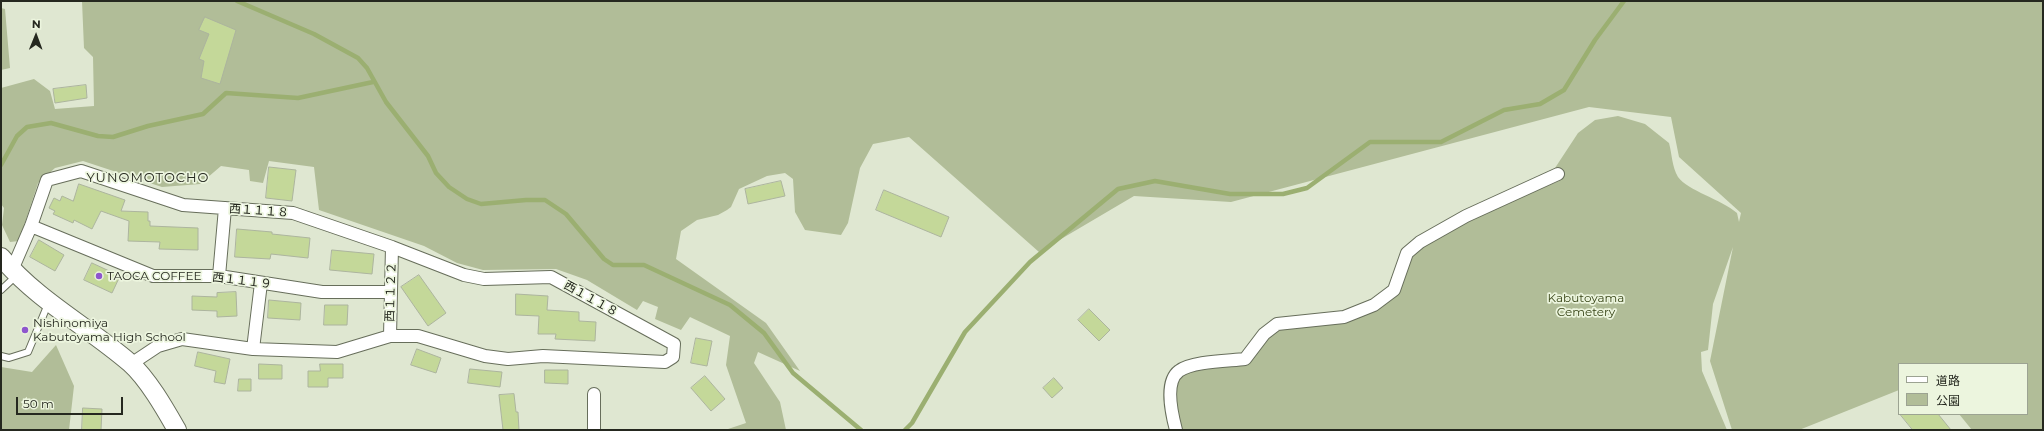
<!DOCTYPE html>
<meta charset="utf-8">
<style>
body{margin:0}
#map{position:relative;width:2044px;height:431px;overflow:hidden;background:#dfe7d1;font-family:Montserrat,"Noto Sans JP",sans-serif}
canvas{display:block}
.frame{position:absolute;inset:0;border:2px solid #25281f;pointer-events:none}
.legend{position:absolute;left:1898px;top:363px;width:130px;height:52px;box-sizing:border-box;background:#ecf5de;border:1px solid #9ca392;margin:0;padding:5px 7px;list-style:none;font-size:12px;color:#25281f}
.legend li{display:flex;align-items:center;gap:8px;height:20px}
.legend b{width:20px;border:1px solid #9ca392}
.north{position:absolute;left:16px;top:16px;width:40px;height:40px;-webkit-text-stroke:3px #ecf5de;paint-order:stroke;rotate:1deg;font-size:11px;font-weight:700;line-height:16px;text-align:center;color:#25281f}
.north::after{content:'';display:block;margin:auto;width:14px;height:18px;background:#25281f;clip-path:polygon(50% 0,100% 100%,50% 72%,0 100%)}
.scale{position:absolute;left:16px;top:397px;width:107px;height:18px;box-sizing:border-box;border:2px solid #25281f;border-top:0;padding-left:5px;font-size:12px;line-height:14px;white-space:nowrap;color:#25281f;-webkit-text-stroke:3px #ecf5de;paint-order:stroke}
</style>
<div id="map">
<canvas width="2044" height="431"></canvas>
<div class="frame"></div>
<ul class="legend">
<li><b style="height:5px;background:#fff"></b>道路</li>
<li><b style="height:11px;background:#b1bd98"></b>公園</li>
</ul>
<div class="north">N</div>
<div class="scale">50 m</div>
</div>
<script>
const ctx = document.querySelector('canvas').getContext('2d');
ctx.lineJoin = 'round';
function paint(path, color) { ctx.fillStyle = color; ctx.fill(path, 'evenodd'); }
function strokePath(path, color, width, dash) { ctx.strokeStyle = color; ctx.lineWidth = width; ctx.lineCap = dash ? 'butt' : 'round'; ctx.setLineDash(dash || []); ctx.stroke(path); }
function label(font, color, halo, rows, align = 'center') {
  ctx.font = font + ' Montserrat,"Noto Sans JP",sans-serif'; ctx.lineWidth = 3.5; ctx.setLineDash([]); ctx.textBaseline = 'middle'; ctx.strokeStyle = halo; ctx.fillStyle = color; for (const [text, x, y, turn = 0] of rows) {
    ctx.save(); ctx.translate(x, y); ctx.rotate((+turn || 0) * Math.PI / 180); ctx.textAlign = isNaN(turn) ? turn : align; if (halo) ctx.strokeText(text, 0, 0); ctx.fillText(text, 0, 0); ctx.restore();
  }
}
const green = new Path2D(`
 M82 1H2043V430H1972L1959 414H2027V364H1899V390L1799 430H1732L1710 361 1733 247 1713 304 1708 350 1701 352 1702 371 1727 430H1183C1174 413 1172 391 1182 375L1195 371 1246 364 1268 337 1280 329 1377 309 1399 293 1406 269 1413 255 1425 246 1467 220 1559 181 1563 175 1555 168 1578 133 1595 120 1618 116 1645 124 1669 143C1672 154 1672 167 1678 177 1688 191 1721 199 1737 213L1739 222 1741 213 1679 157 1671 117 1589 107 1231 202 1134 196 1039 252 909 137 873 144 860 168 848 223 841 235 805 230 795 212 793 179 785 173 767 176 739 189 731 207 727 210 718 215 697 220 681 231 676 259 766 323 800 371 758 352 754 363 780 402 786 430H725L746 423 726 365 730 336 690 317 681 330 655 319 658 307 643 301 637 310 587 280 556 269 483 270 457 263 424 246 319 210 314 167 269 161 263 183 250 181 249 170 221 166 200 184 162 187 83 161 55 168 38 183 19 241 10 242 2 225 4 208 1 204V88L34 79 50 91 55 109 94 106 93 57 84 48Z
 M1 8 5 9 10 68 1 70Z
 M56 345 74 386 69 430H1V367L32 372Z`);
const stream = new Path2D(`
 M237 1 314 34 358 58 367 68 386 102 428 156 436 173 449 187 467 199 481 204 526 200H545L566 214 604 259 613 265H644L730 305 764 333 793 373 861 430
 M1 165 17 136 27 127 51 123 98 136 113 137 148 126 203 114 226 93 298 98 373 82
 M905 430 912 423 965 332 1030 262 1118 189 1155 181 1230 194H1283L1307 188 1370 142H1441L1504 110 1540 104 1564 90 1595 40 1624 1`);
const building = new Path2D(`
 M205 17 236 30 220 84 201 78 204 61 199 59 209 34 199 30Z
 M86 85 87 98 55 103 53 89Z
 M269 167 296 170 292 201 266 198Z
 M781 181 785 196 748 204 745 189Z
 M79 184 125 200 121 211 148 212V221H150V226L198 228V250L159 249 160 242 128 241 129 221 101 211 92 229 74 220 73 223 53 214 55 211 49 208 54 198 60 201 62 196 73 201Z
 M884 190 949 217 941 237 876 210Z
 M237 229 272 232V234L310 238 308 258 271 254 270 259 235 257Z
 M39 240 64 255 55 271 30 257Z
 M332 250 374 254 372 274 330 270Z
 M92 263 120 276 112 293 84 280Z
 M419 275 446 313 428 326 401 287Z
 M236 292 237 316 217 317V311L192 310V296L217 297V293Z
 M516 294 548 296 547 310 579 312V321L596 322 595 341 555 339 556 334H538L539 316 516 315Z
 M269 300 301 303 300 320 268 318Z
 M325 305H348L347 325H324Z
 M1089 309 1110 330 1099 341 1078 320Z
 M696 338 712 341 707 366 691 363Z
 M417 349 441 358 436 373 411 365Z
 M198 352 230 359 225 384 214 382 216 371 195 366Z
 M259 364 282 365V379H259Z
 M320 364H343V378H328V387H308V371H320Z
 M470 369 502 372 500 387 468 383Z
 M545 370H568V384L545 383Z
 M705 376 725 399 711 411 691 388Z
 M1054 378 1063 388 1052 398 1043 388Z
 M239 379H251V391H238Z
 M514 394 516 412H518L519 430H503L499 395Z
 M83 408 102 409 101 430H82Z
 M1900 414H1938L1951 430H1913Z`);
const lane = new Path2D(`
 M1 290 16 276
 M1 356 9 358 28 352 48 304`);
const street = new Path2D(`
 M31 226 153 276H219L322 292H391
 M12 270 31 226 47 180 81 171 183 205 293 213 392 247 464 275 484 279 551 277 674 344 673 357 665 362 543 356 508 359 485 356 418 336H390L337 352 253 349 182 339 158 346 131 364
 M219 276 225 208
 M390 336 392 247
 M253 349 261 283
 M594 394V430
 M1176 430C1172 415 1164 382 1179 371 1192 361 1229 361 1245 359L1264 334 1277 324 1344 317 1374 305 1394 290 1407 253 1420 242 1466 216 1558 174`);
const primary = new Path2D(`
 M1 257C38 301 87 326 130 363 148 379 165 409 177 430`);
const markers = [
 [99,276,4,"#8e56cd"],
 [25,330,4,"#8e56cd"]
];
const streetNames = [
 ["西１１１８",259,211,4],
 ["西１１１９",242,281,7],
 ["西１１２２",391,292,-88],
 ["西１１１８",591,299,29]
];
const poiNames = [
 ["TAOCA COFFEE",107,276],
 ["Nishinomiya",33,323],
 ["Kabutoyama High School",33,337]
];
const parkNames = [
 ["Kabutoyama",1586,298],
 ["Cemetery",1586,312]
];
const neighbourhoodNames = [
 ["YUNOMOTOCHO",148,178]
];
paint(green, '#b1bd98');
strokePath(stream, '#9baf71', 4.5);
paint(building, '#c4d899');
strokePath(building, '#acb49e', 1);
strokePath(lane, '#676e5b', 8);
strokePath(street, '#676e5b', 14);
strokePath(primary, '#676e5b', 20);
strokePath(lane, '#fff', 6);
strokePath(street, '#fff', 12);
strokePath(primary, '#fff', 18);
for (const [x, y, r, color] of markers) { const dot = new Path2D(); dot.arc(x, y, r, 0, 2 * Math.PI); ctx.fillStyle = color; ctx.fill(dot); strokePath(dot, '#ecf5de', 1.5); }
label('12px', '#25281f', '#ecf5de', streetNames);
label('12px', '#25281f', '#ecf5de', poiNames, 'left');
label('12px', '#374416', '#ecf5de', parkNames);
ctx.letterSpacing = '1px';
label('13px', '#25281f', '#ecf5de', neighbourhoodNames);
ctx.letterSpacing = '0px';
</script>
